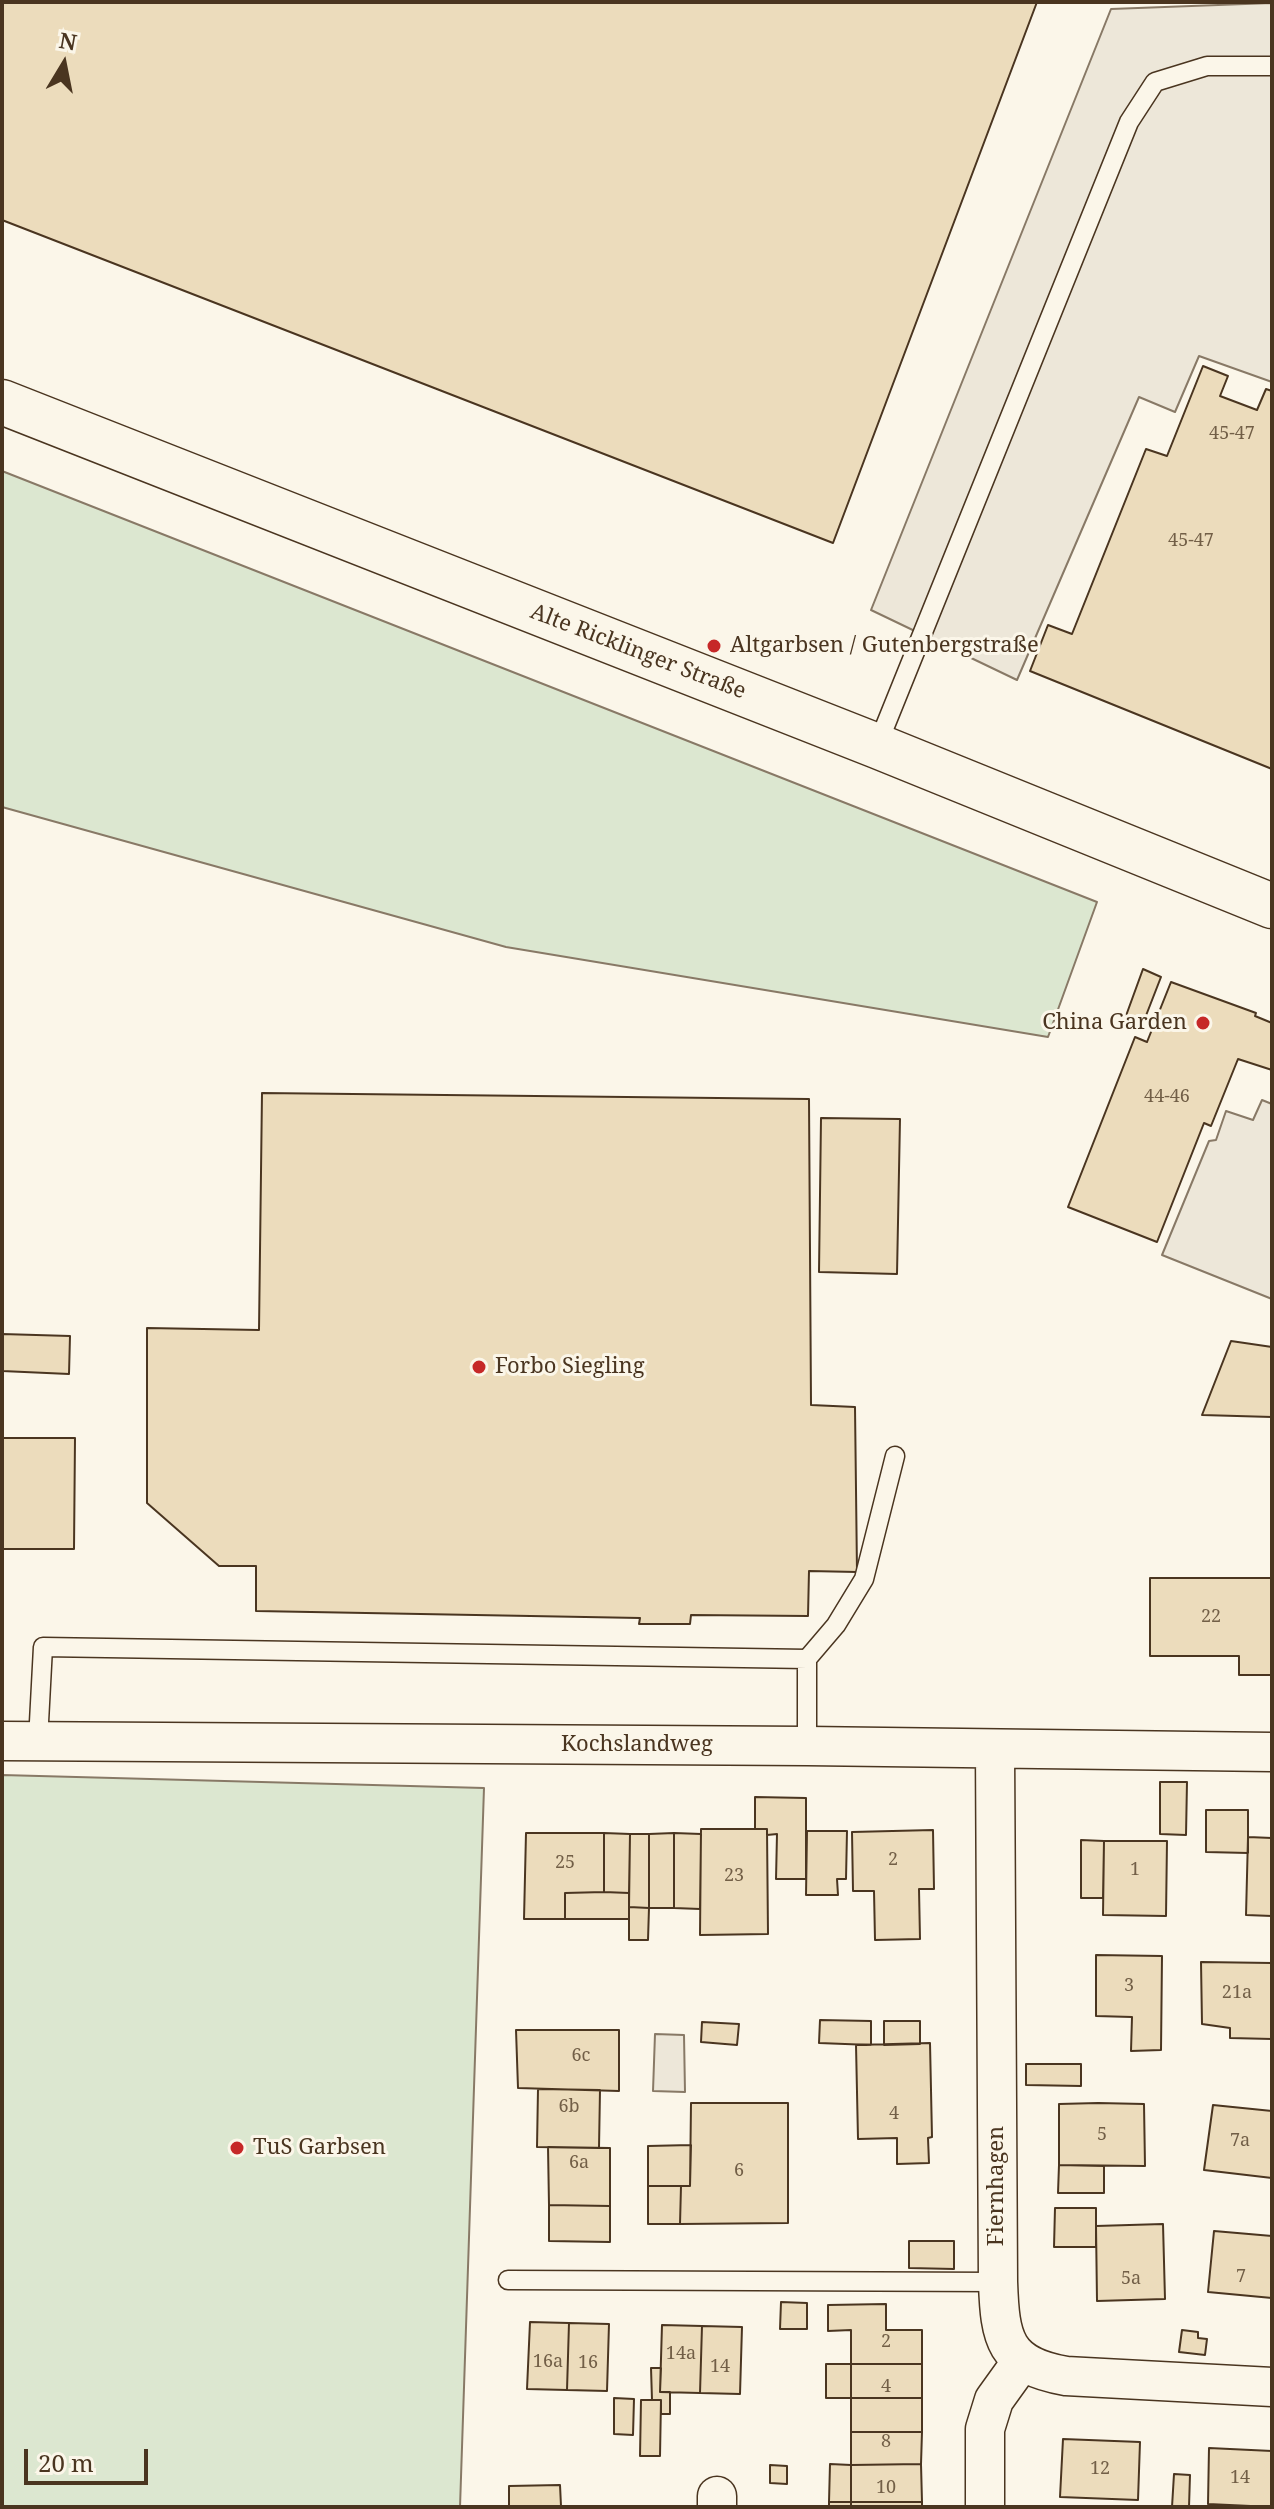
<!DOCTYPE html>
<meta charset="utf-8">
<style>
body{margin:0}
#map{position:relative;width:1274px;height:2509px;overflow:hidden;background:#fbf6e9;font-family:"Noto Serif",serif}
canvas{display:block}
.frame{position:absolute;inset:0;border:4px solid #4a3520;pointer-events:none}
.north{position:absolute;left:24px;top:24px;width:80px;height:80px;-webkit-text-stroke:6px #fbf6e9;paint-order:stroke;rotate:10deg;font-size:22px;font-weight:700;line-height:32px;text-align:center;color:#4a3520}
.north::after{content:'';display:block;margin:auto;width:28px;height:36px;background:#4a3520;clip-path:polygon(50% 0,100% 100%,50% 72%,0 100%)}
.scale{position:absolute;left:24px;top:2449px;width:124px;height:36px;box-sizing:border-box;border:4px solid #4a3520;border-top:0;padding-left:10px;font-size:24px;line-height:28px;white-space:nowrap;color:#4a3520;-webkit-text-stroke:6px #fbf6e9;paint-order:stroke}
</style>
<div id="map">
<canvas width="1274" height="2509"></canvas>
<div class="frame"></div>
<div class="north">N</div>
<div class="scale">20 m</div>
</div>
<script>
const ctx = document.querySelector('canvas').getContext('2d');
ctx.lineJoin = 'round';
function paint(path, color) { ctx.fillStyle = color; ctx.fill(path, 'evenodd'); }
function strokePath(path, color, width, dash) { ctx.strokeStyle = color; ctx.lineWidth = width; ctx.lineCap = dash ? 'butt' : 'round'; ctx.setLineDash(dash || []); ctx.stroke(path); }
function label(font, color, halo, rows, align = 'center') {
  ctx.font = font + ' "Noto Serif",serif'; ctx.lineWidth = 6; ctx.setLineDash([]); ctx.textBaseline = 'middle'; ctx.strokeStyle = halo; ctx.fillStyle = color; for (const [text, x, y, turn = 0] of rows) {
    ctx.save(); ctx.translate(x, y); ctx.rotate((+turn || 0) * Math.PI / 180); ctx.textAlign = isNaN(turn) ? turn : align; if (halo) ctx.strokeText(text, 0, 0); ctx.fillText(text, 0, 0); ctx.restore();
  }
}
const green = new Path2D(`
 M2 471 1097 902 1048 1037 506 947 2 807Z
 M2 1775 484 1788 460 2507H2Z`);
const parking = new Path2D(`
 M1272 3V382L1199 356 1175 412 1139 397 1017 680 871 610 1111 9Z
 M1262 1100 1272 1104V1299L1162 1255 1209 1141 1216 1140 1226 1111 1253 1120Z
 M655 2034 684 2035 685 2092 653 2091Z`);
const building = new Path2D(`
 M2 2H1037L833 543 2 220Z
 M1203 366 1228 376 1220 396 1257 410 1266 389 1272 391V769L1030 671 1048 625 1072 634 1146 449 1167 456Z
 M1143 969 1161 977 1140 1031 1123 1024Z
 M1171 982 1256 1013 1255 1016 1272 1023V1070L1238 1059 1211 1126 1204 1123 1157 1242 1068 1207 1135 1037 1147 1042Z
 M262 1093 809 1099 811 1405 855 1407 857 1572 809 1571 808 1616 691 1615 690 1624H639L640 1618 256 1611V1566H219L147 1503V1328L259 1330Z
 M821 1118 900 1119 897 1274 819 1272Z
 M2 1334 70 1336 69 1374 2 1371Z
 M1231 1341 1272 1347V1417L1202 1415Z
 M2 1438H75L74 1549H2Z
 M1150 1578H1272V1675H1239V1656H1150Z
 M1160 1782H1187L1186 1835 1160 1834Z
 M755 1797 806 1798V1879H776L777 1834 767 1835V1829H755Z
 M1206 1810H1248V1853L1206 1852Z
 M701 1829H767L768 1934 700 1935Z
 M933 1830 934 1889H919L920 1939 875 1940 874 1891H853L852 1832Z
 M807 1831H847L846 1879H837L838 1895H806Z
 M526 1833H604V1892L565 1893V1919H524Z
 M604 1833 630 1834 629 1893 604 1892Z
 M674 1833V1908H649V1834Z
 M674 1833 701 1834 700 1909 674 1908Z
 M630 1834H649V1908L629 1907Z
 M1248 1837 1272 1838V1916L1246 1915Z
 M1081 1840 1104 1841 1103 1898H1081Z
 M1104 1841H1167L1166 1916 1103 1915Z
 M604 1892 629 1893V1919H565V1893Z
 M629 1907 649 1908 648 1940H629Z
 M1096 1955 1162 1956 1161 2050 1131 2051 1132 2017 1096 2016Z
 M1201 1962 1272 1963V2039L1230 2038V2028L1202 2024Z
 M820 2020 871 2021V2045L819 2043Z
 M884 2021H920V2044L884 2045Z
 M702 2022 739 2024 737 2045 701 2042Z
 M516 2030H619V2091L518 2088Z
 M930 2043 932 2137 928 2138 929 2163 897 2164V2138L858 2139 856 2045Z
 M1026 2064H1081V2086L1026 2085Z
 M538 2089 600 2090 599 2148 537 2147Z
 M691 2103H788V2223L680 2224 681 2186H690Z
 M1098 2103 1144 2104 1145 2166 1059 2165V2104Z
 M1213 2105 1272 2111V2178L1204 2170Z
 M691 2145 690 2186H648V2146Z
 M548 2147 610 2148V2206L549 2205Z
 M1059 2165 1104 2166V2193H1058Z
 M648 2186H681L680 2224H648Z
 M549 2205 610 2206V2242L549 2241Z
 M1055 2208H1096V2247H1054Z
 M1163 2224 1165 2299 1097 2301 1096 2226Z
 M1214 2231 1272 2236V2298L1208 2292Z
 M909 2241H954V2269L909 2268Z
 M781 2302 807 2303V2329H780Z
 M886 2304V2330H922V2364H851V2330L828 2331V2305Z
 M530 2322 569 2323 567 2390 527 2389Z
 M569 2323 609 2324 607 2391 567 2390Z
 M662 2325 702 2326 700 2393 660 2392Z
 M702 2326 742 2327 740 2394 700 2393Z
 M1182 2330 1198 2332V2338L1207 2339 1205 2355 1179 2352Z
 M826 2364H851V2398H826Z
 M851 2364H922V2398H851Z
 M651 2368H661L660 2392H670V2414H661V2400H652Z
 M614 2398 634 2399 633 2435 614 2434Z
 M851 2398H922V2432H851Z
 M641 2400H661L660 2456H640Z
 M851 2432H922L921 2464 851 2465Z
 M1063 2439 1140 2442 1138 2500 1060 2497Z
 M1209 2448 1272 2451V2507L1208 2504Z
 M830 2464 851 2465V2502H829Z
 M921 2464 922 2502H851V2465Z
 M770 2465 787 2466V2484L770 2483Z
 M1174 2474 1190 2475 1189 2507H1172Z
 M560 2485 561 2506H509V2486Z
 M829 2502H851V2507H829Z
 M851 2502H922V2507H851Z`);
const lane = new Path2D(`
 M877 746 1129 122 1155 82 1207 66H1272
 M807 1659 836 1625 864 1579 895 1456
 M38 1741 43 1647 807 1659V1746
 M508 2280 998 2282`);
const street = new Path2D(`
 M2 1741 807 1746 1272 1752
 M995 1750 998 2282C1000 2339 1004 2365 1066 2376L1272 2387
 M717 2507V2496
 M985 2507V2429L994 2400 1022 2361`);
const secondary = new Path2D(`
 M2 402 877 746 1272 906`);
const markers = [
 [714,646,8,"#c62828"],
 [1203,1023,8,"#c62828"],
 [479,1367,8,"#c62828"],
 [237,2148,8,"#c62828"]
];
const numberNames = [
 ["45-47",1232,434],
 ["45-47",1191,541],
 ["44-46",1167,1097],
 ["22",1211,1617],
 ["2",893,1860],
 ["25",565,1863],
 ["1",1135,1870],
 ["23",734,1876],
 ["3",1129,1986],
 ["21a",1237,1993],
 ["6c",581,2056],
 ["6b",569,2107],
 ["4",894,2114],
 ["5",1102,2135],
 ["7a",1240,2141],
 ["6a",579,2163],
 ["6",739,2171],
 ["7",1241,2277],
 ["5a",1131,2279],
 ["2",886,2342],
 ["14a",681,2354],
 ["16a",548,2362],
 ["16",588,2363],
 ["14",720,2367],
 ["4",886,2387],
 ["8",886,2442],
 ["12",1100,2469],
 ["14",1240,2478],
 ["10",886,2488]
];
const poiNames = [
 ["Altgarbsen / Gutenbergstraße",730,646],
 ["China Garden",1187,1023,"right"],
 ["Forbo Siegling",495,1367],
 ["TuS Garbsen",253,2148]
];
const streetNames = [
 ["Alte Ricklinger Straße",638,652,21],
 ["Kochslandweg",637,1745],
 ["Fiernhagen",997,2186,-90]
];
paint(green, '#dce7d0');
strokePath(green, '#887966', 2);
paint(parking, '#ede7d9');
strokePath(parking, '#887966', 2);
paint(building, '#ecdcbc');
strokePath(building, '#4a3520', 2);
strokePath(lane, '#4a3520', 21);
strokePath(street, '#4a3520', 41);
strokePath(secondary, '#4a3520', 47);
strokePath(lane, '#fbf6e9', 18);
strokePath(street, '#fbf6e9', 38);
strokePath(secondary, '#fbf6e9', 44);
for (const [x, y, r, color] of markers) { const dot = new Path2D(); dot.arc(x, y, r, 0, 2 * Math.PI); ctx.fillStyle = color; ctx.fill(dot); strokePath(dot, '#fbf6e9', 3); }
label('18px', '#725f47', null, numberNames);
label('22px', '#4a3520', '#fbf6e9', poiNames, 'left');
label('22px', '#4a3520', '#fbf6e9', streetNames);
</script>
